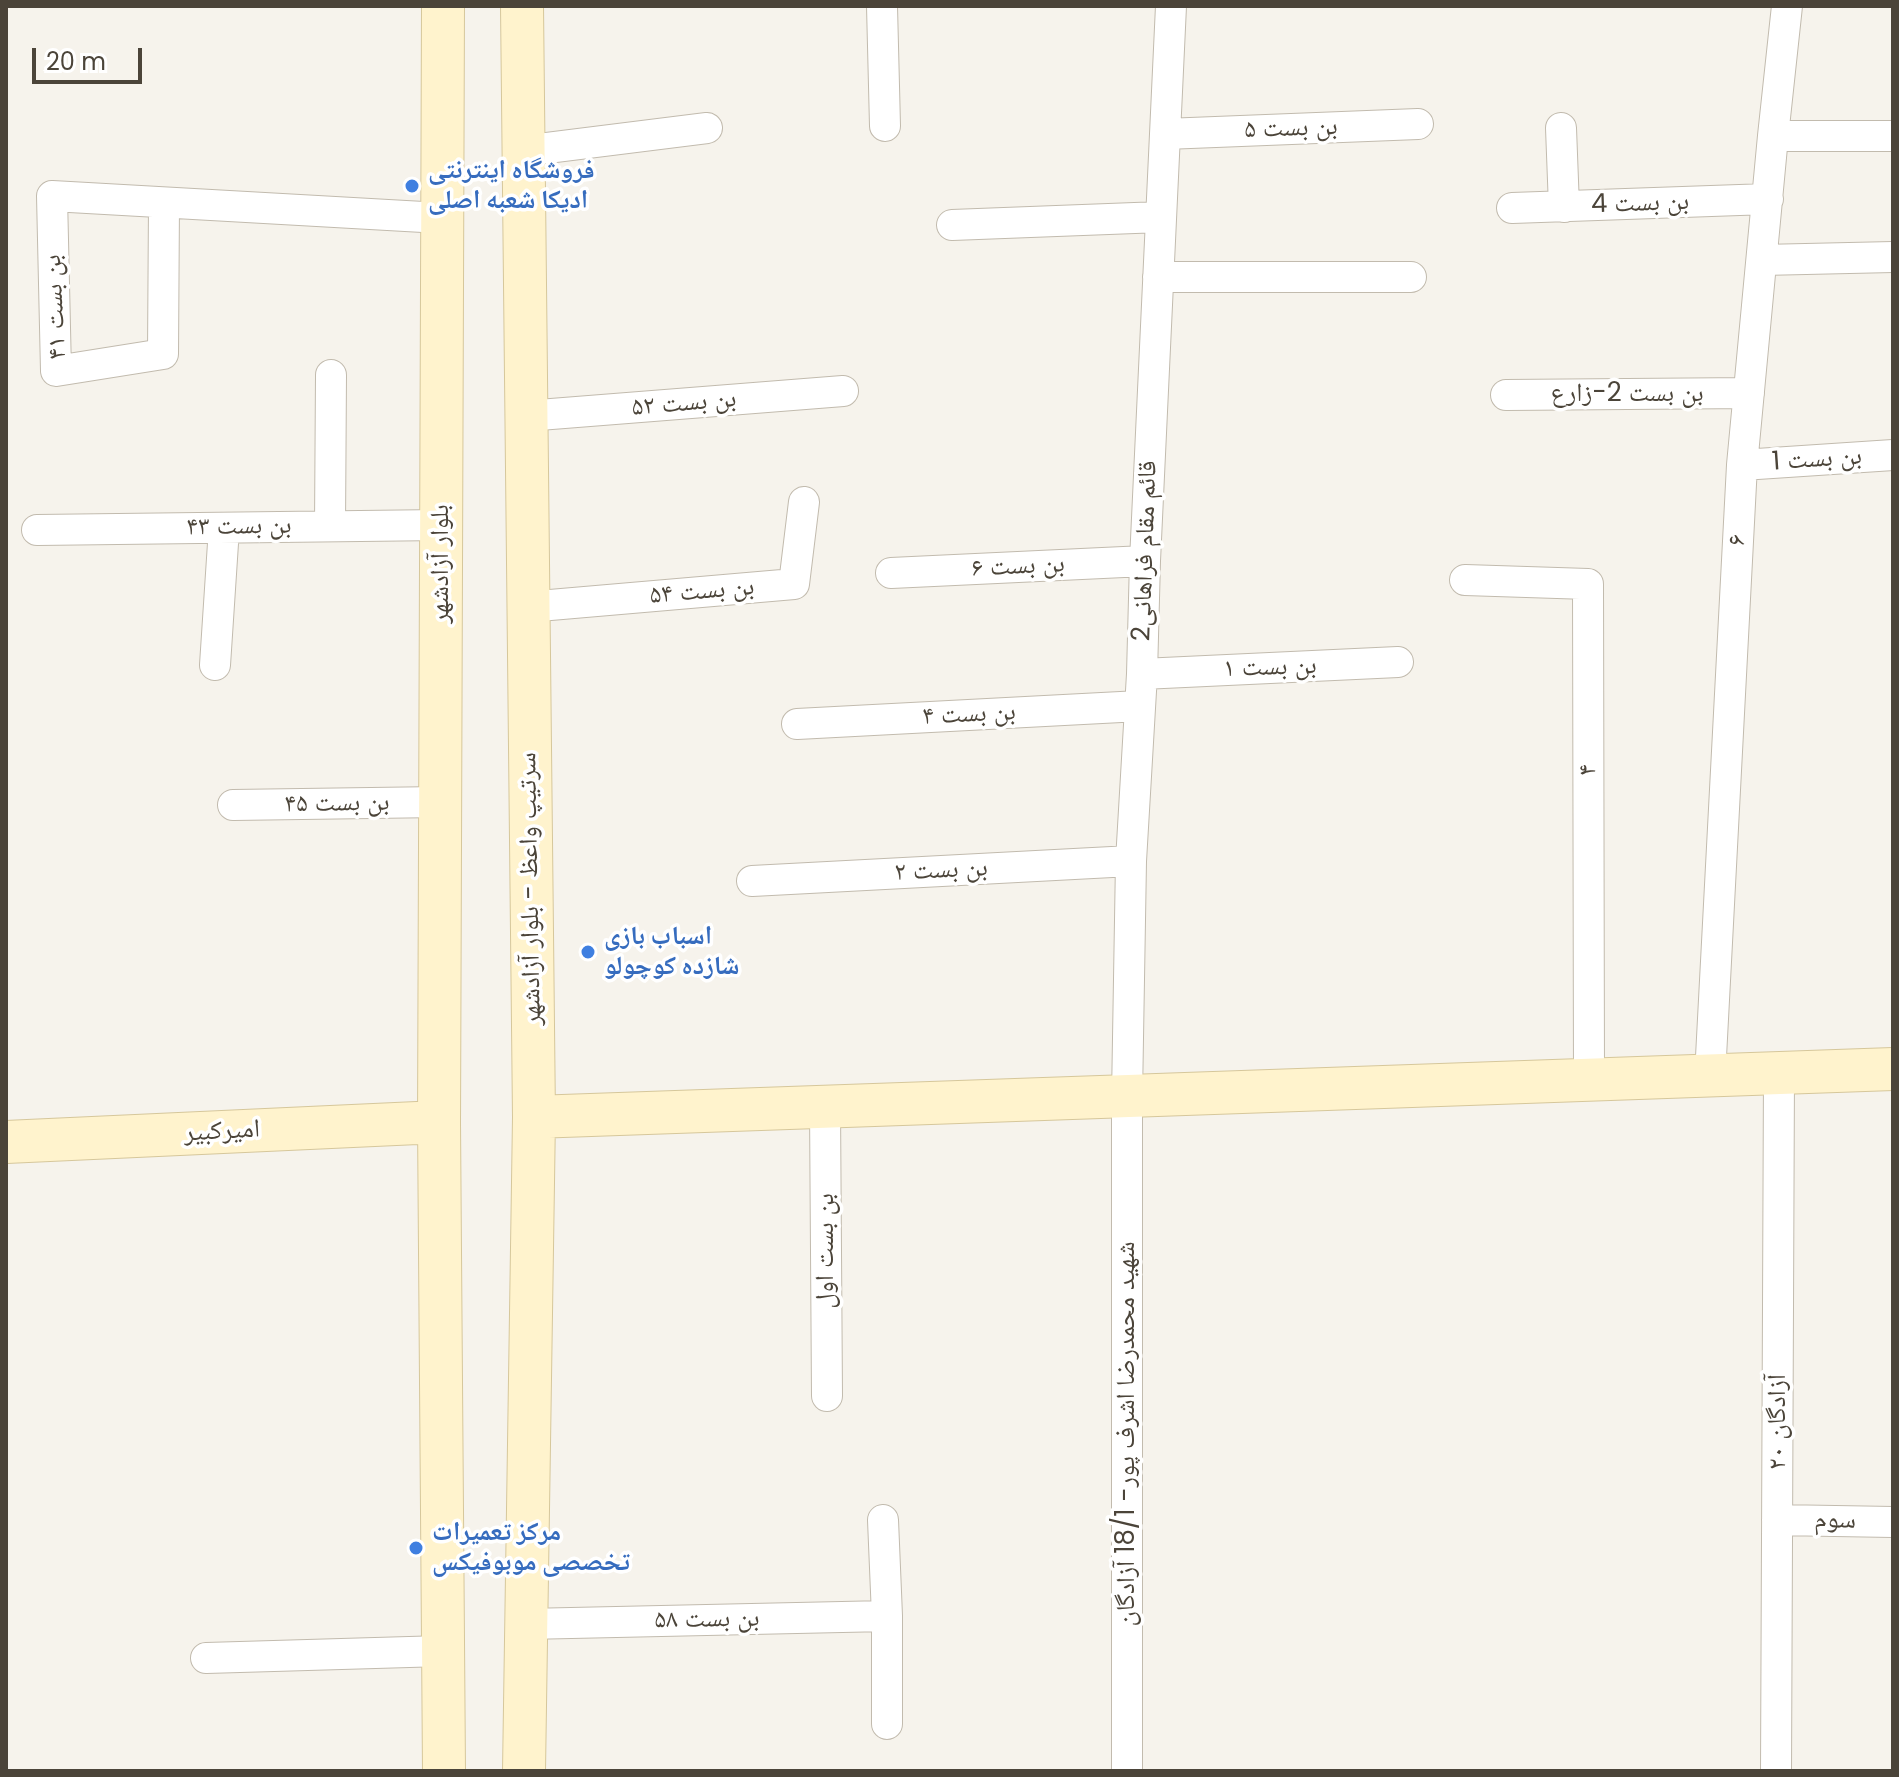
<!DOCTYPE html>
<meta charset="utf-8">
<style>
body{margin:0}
#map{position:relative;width:1899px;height:1777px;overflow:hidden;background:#f6f3ec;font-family:Poppins,sans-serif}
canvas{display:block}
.frame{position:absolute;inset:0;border:8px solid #4b4439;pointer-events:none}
.scale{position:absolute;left:32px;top:48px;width:110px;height:36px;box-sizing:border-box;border:4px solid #4b4439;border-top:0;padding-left:10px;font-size:24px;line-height:28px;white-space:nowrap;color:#4b4439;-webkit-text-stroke:6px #fff;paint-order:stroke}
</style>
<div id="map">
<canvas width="1899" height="1777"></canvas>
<div class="frame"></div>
<div class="scale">20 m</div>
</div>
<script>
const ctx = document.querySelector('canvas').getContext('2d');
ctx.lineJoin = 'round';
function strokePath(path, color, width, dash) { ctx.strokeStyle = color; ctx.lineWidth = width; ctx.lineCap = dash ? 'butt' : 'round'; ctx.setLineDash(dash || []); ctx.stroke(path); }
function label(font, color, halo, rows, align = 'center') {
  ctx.font = font + ' Poppins,"Noto Naskh Arabic",sans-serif'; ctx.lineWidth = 7; ctx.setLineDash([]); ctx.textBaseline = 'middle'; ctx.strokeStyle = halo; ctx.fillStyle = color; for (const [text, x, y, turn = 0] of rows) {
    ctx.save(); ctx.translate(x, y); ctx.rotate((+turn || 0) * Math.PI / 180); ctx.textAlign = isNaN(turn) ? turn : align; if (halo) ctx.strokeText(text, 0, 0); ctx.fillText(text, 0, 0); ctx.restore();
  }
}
const street = new Path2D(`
 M882 6 885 126
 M1561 128 1564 207
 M1165 134 1418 124
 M1773 136H1893
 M523 151 707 128
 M164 203 163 354 56 371 52 196 441 218
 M1512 208 1768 199
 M952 225 1161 217
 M1762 260 1893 257
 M1158 277H1411
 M1506 395 1749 393
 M526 416 843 391
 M1742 465 1893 455
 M330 526 331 375
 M37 530 441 525
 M891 573 1145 561
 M1465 580 1588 584 1589 1080
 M527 607 794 584 804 502
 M215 665 224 528
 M1142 674 1398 662
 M797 724 1140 706
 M233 805 440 802
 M752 881 1131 861
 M1710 1076 1742 465 1773 136 1787 6
 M825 1107 827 1396
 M883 1520 887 1616V1724
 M1777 1520 1893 1522
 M526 1624 887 1616
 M206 1658 443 1651
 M1127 1771V1097L1131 861 1142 674 1145 561 1171 6
 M1776 1771 1779 1073`);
const secondary = new Path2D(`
 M443 6 439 1122 444 1771
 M522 6 534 1117 524 1771
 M534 1117 1893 1069
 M6 1142 439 1122`);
const markers = [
 [412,186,8,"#3f7fe0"],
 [588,952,8,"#3f7fe0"],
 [416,1548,8,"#3f7fe0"]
];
const streetNames = [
 ["بن بست ۵",1291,129,-2],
 ["بن بست 4",1640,204,-2],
 ["بن بست ۴۱",56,307,-93],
 ["بن بست 2-زارع",1627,394],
 ["بن بست ۵۲",684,404,-5],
 ["بن بست 1",1817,460,-4],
 ["بن بست ۴۳",239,527,-1],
 ["۶",1738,540,-87],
 ["2قائم مقام فراهانی",1146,551,-88],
 ["بلوار آزادشهر",441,564,-90],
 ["بن بست ۶",1018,567,-3],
 ["بن بست ۵۴",702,592,-5],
 ["بن بست ۱",1270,668,-2],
 ["بن بست ۴",969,715,-3],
 ["۴",1588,770,-90],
 ["بن بست ۴۵",337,804,-1],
 ["بن بست ۲",941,871,-3],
 ["سرتیپ واعظ - بلوار آزادشهر",531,889,-91],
 ["امیرکبیر",222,1132,-3],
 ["بن بست اول",826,1251,-90],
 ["۲۰ آزادگان",1778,1422,-90],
 ["شهید محمدرضا اشرف پور- 18/1 آزادگان",1127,1434,-90],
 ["سوم",1835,1521,1],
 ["بن بست ۵۸",707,1620,-1]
];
const shopNames = [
 ["فروشگاه اینترنتی",428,171],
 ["ادیکا شعبه اصلی",428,201],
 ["اسباب بازی",604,937],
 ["شازده کوچولو",604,967],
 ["مرکز تعمیرات",432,1533],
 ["تخصصی موبوفیکس",432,1563]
];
strokePath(street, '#c2bbae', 32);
strokePath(secondary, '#d6c79b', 44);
strokePath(street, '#fff', 30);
strokePath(secondary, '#fff3cd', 42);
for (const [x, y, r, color] of markers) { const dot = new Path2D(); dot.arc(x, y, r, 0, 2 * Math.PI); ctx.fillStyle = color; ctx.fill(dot); strokePath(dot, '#fff', 3); }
label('26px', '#4b4439', '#fff', streetNames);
label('bold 26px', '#366cbe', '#fff', shopNames, 'left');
</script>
